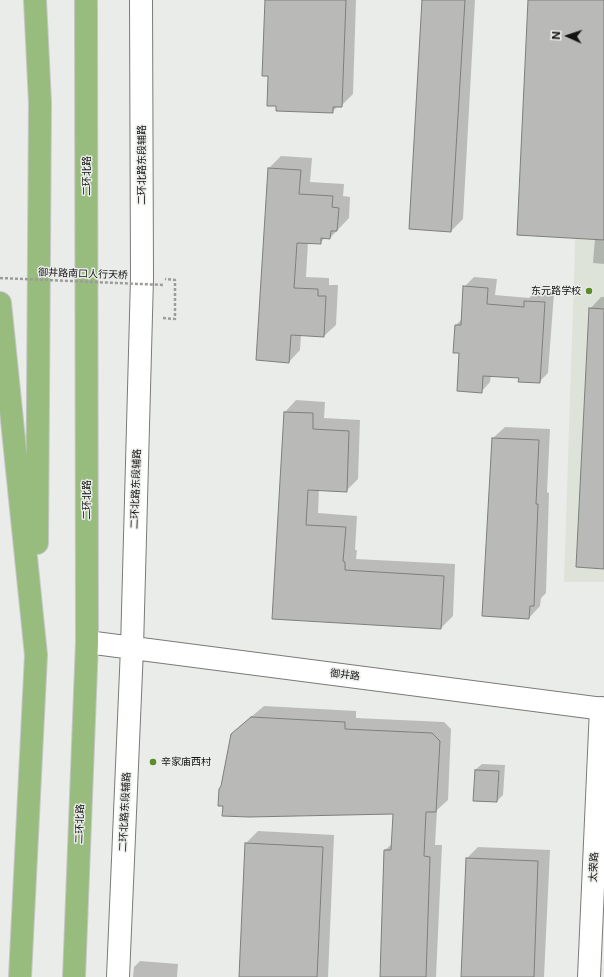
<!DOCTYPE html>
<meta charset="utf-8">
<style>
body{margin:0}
#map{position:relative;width:604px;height:977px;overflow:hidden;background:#eaece9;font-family:Inter,sans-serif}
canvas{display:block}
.north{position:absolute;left:548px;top:16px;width:40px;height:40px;-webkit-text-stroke:3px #eaece9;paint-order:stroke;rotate:273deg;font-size:11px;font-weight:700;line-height:16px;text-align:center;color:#131312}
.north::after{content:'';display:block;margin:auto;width:14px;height:18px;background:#131312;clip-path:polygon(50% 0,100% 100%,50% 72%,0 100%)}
</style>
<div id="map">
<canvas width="604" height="977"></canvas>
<div class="north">N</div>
</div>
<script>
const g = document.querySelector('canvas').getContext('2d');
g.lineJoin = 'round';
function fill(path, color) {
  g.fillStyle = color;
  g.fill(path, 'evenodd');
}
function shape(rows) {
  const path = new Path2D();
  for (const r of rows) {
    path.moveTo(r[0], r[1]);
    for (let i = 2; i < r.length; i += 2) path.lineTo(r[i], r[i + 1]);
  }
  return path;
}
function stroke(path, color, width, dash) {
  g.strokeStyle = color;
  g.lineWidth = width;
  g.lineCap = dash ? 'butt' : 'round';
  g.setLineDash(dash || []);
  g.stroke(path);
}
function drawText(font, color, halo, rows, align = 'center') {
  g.font = font + ' Inter,"Noto Sans SC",sans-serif';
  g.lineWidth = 3;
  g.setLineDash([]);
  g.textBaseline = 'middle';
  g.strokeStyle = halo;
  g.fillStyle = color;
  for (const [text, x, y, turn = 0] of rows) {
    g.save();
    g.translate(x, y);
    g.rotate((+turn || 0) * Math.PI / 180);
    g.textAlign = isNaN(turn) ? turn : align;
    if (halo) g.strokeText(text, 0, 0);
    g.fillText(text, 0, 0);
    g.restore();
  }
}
fill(shape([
 [583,0,604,0,604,582,564,582]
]), '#dde3d9');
fill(shape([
 [265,0,356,0,353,94,341,106,338,106,332,112,277,105,269,75],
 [423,0,475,0,463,219,451,231],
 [529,0,604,0,604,264,593,263,595,238],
 [281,156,312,158,310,182,344,184,343,196,350,197,349,218,330,238,326,237,320,243,308,242,306,277,329,278,329,285,338,285,336,325,324,336,301,335,300,350,289,362,269,168],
 [474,277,497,279,495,295,529,298,535,292,554,293,548,373,539,382,520,377,491,375,490,382,481,392,460,352,456,325,462,319,464,287],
 [601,297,604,297,604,568,590,309],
 [296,400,325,402,324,418,360,420,358,479,346,491,319,489,318,513,357,516,355,550,357,550,356,559,455,564,453,616,441,628,273,618,285,412],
 [505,427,550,429,547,492,549,493,546,593,541,598,540,606,529,618,493,438],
 [264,706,356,711,356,718,444,722,451,729,448,800,437,810,435,845,442,845,436,977,381,977,385,850,393,843,394,813,244,723],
 [482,764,505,765,503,795,497,801,475,770],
 [258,831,334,835,328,977,240,977,246,843],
 [478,847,550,850,544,977,462,977,467,858],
 [140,961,178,964,177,977,133,977,134,967]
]), '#0003');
const building = shape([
 [265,0,346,0,342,107,333,107,333,113,276,111,276,106,267,106,268,76,262,76,265,0],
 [422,0,465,0,451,232,409,229,422,0],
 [528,0,604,0,604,240,517,235,528,0],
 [268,168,301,170,299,194,333,196,332,207,339,208,337,231,331,231,330,239,321,238,321,244,297,243,294,288,318,289,318,296,326,296,324,337,291,335,289,363,256,360,268,168],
 [463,286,488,288,487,304,524,307,524,301,545,302,540,383,518,382,519,378,483,376,482,393,457,391,459,353,453,353,455,325,461,325,463,286],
 [589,308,604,309,604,569,576,567,589,308],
 [284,412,313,413,313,429,349,431,347,492,308,490,306,525,346,527,343,561,345,562,345,570,444,576,441,629,272,619,284,412],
 [492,438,539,440,536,504,538,504,534,606,530,606,529,619,482,616,492,438],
 [251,717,345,722,345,729,432,733,440,741,436,812,426,812,424,856,430,857,426,977,380,977,384,850,391,850,393,814,249,817,222,816,223,806,218,806,219,789,221,786,231,734,251,717],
 [475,770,499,771,497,802,473,801,475,770],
 [245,843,323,847,317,977,239,977,245,843],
 [466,858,538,861,534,977,461,977,466,858]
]);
fill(building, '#b9bab7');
stroke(building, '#7d7f7c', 1);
const street = shape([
 [589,977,601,708]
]);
const secondary = shape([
 [87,642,604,709],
 [118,977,132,648,142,278,141,0]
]);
const highway = shape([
 [35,0,40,103,37,543],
 [0,303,36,655,20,977],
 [74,977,87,642,86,0]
]);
stroke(street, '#7a7b78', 24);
stroke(secondary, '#7a7b78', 24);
stroke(highway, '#c6c6c6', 24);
stroke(shape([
 [163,318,175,319,175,280,165,279]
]), '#9c9d9b', 2.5, [3, 2]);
stroke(street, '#fff', 22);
stroke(secondary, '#fff', 22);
stroke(highway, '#98bb7e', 22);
stroke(shape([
 [0,278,164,285]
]), '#9c9d9b', 2.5, [3, 2]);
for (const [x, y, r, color] of [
 [589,291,4,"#5a8d25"],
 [153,762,4,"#5a8d25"]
]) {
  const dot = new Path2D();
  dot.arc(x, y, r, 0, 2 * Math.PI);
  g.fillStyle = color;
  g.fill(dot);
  stroke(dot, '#eaece9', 1.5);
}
drawText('10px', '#131312', '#eaece9', [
 ["二环北路东段辅路",142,165,-90],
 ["二环北路",87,176,-90],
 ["御井路南口人行天桥",83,274,2],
 ["二环北路东段辅路",136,489,-88],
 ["二环北路",87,500,-90],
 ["御井路",345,675,7],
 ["二环北路东段辅路",125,812,-87],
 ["二环北路",80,824,-88],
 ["太荣路",594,867,-87]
]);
drawText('10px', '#131312', '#eaece9', [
 ["东元路学校",581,291],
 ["辛家庙西村",161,762,"left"]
], 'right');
</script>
